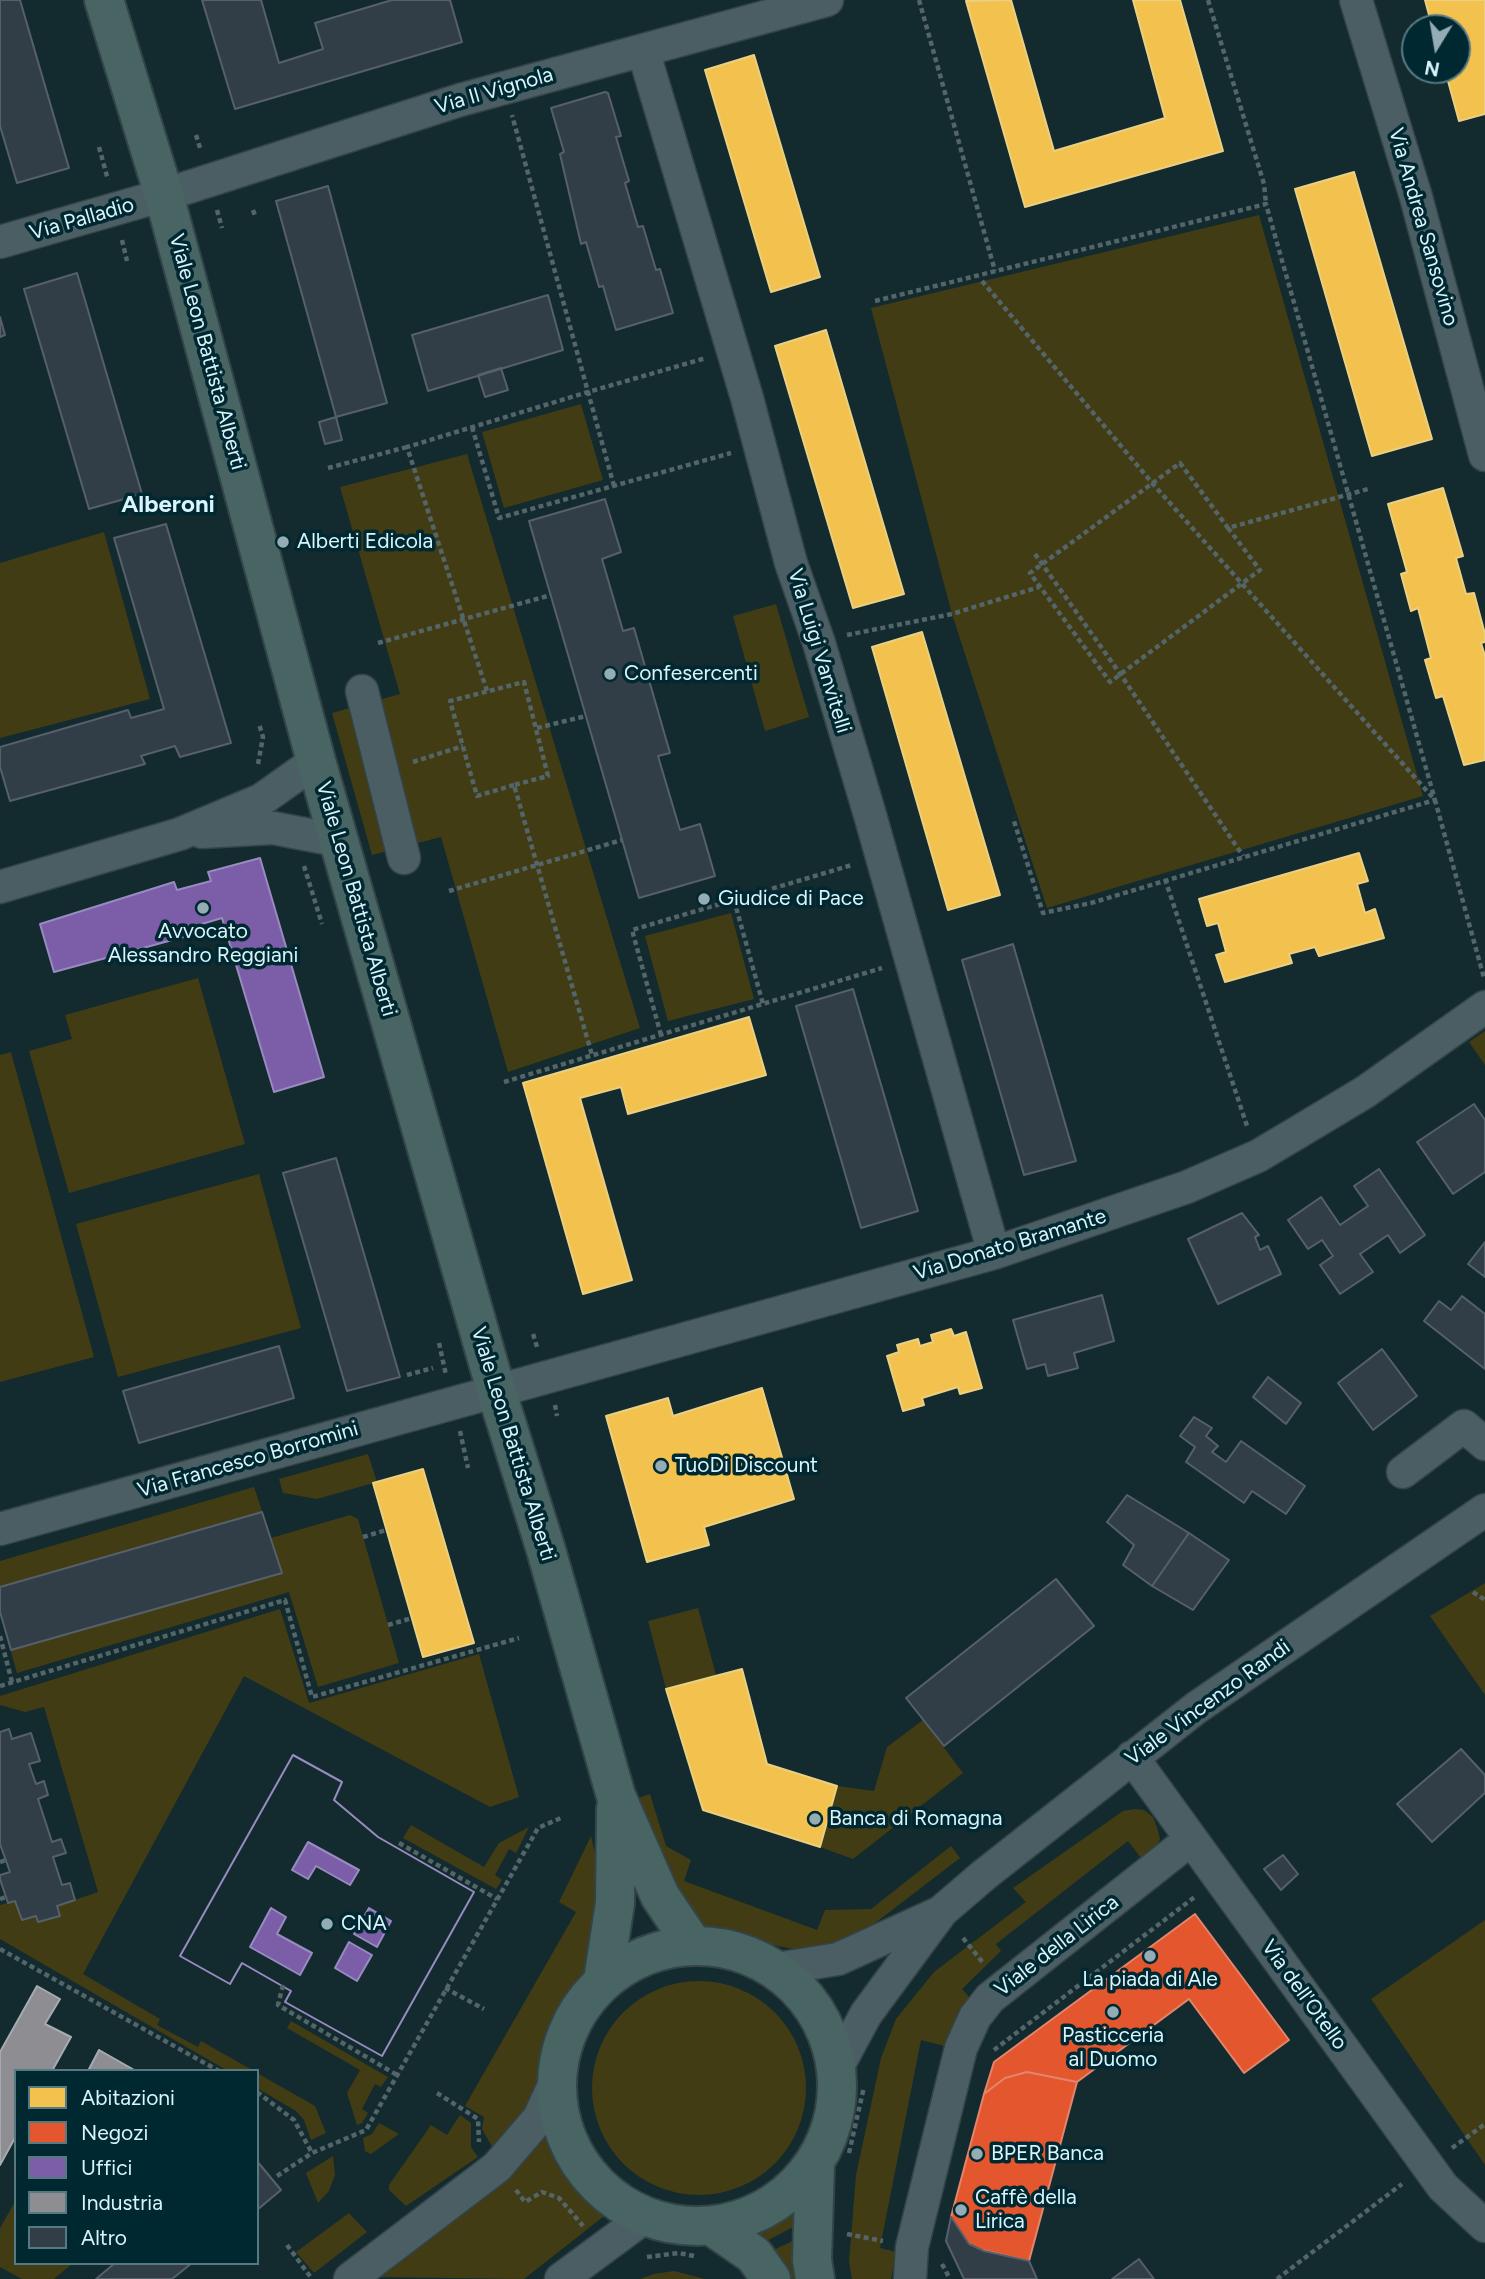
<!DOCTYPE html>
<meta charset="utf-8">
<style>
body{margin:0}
#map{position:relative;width:1485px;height:2279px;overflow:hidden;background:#132a2f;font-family:Figtree,sans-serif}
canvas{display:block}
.legend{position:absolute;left:14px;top:2069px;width:245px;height:196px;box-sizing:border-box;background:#002831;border:2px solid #577a82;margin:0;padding:9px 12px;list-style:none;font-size:21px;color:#d9f4fc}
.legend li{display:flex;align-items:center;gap:14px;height:35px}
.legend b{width:35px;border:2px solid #577a82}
.north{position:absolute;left:1401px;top:14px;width:70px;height:70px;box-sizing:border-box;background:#002831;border:2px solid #577a82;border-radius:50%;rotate:191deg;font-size:19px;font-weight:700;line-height:28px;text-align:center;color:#d9f4fc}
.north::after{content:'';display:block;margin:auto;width:24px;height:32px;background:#94adb4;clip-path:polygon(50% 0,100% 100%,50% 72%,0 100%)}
</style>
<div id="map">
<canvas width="1485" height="2279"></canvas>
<ul class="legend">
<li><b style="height:19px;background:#f2c14e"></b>Abitazioni</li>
<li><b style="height:19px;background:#e4572e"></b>Negozi</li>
<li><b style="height:19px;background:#7b5ea7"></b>Uffici</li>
<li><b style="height:19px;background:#8d8d92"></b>Industria</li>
<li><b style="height:19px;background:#323e47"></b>Altro</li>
</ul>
<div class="north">N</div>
</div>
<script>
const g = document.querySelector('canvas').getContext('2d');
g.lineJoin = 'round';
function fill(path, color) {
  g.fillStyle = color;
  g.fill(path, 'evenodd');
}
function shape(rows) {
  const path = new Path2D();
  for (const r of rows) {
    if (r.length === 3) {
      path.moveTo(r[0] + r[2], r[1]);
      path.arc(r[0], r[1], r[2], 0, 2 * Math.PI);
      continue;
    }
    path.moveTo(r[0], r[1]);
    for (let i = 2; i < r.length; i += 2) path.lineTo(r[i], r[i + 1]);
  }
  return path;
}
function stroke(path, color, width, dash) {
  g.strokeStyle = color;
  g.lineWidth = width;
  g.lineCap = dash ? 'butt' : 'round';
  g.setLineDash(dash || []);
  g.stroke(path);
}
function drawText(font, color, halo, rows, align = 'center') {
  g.font = font + ' Figtree,sans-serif';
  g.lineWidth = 7;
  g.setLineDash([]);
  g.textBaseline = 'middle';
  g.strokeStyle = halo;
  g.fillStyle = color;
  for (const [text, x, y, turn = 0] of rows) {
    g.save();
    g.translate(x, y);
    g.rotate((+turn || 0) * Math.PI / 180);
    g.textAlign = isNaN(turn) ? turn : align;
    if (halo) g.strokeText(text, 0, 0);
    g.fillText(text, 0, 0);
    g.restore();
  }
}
fill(shape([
 [1259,215,1423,796,1047,908,952,614,871,308],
 [581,404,603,480,504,508,482,432],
 [467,454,640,1028,508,1072,441,837,372,855,332,713,400,694,340,487],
 [104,532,150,699,0,738,0,563],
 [776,604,809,717,765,731,733,616],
 [731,913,754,999,668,1021,645,936],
 [198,978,245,1144,69,1193,29,1051,72,1039,65,1015],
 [1485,1031,1485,1065,1469,1042],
 [11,1052,94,1357,0,1382,0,1055],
 [259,1174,301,1328,118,1377,76,1224],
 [368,1454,377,1482,317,1499,283,1493,279,1479],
 [254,1487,271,1538,350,1515,358,1519,399,1663,318,1687,289,1592,17,1673,0,1612,0,1561],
 [1485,1583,1485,1695,1430,1616],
 [698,1608,716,1675,666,1689,648,1621],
 [280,1609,309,1703,479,1654,519,1797,490,1807,244,1676,83,1974,160,2019,157,2025,198,2047,201,2041,254,2071,228,2071,0,1939,0,1905,15,1901,22,1920,36,1916,39,1922,59,1916,57,1906,98,1892,44,1707,25,1712,0,1705,0,1696],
 [923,1720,963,1773,853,1859,820,1847,837,1786,874,1791,887,1747],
 [650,1794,666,1846,691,1860,684,1881,817,1930,825,1910,871,1909,951,1846,960,1858,853,1940,829,1949,794,1949,746,1940,704,1927,687,1912,652,1845,638,1798],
 [1134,1809,1144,1810,1153,1817,1157,1827,1160,1839,1153,1856,1144,1862,1128,1841,996,1944,1001,1951,962,1989,970,1998,948,2047,921,2040,880,2248,896,2252,891,2279,852,2279,849,2262,856,2175,881,2058,896,2019,934,1972,1026,1902,1013,1888,1123,1811],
 [411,1825,484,1867,499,1843,529,1827,516,1853,509,1849,495,1875,502,1880,496,1889,403,1838],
 [591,1836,602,1883,584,1977,556,2012,535,2099,495,2152,482,2129,484,2117,465,2106,576,1912,559,1902],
 [1485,1920,1485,2165,1371,1999],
 [699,2088,107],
 [291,2021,388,2077,381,2087,375,2084,362,2109,368,2113,362,2123,357,2125,347,2093,360,2070,287,2028],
 [257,2073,315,2106,326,2133,311,2140,304,2120,296,2111,257,2088],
 [460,2115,471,2123,471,2147,478,2157,406,2206,389,2190,389,2185,431,2125,447,2135],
 [379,2123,399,2134,371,2154,365,2151,363,2138,372,2134],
 [548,2128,574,2181,608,2213,524,2279,376,2277],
 [333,2156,335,2175,329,2191,318,2203,306,2173],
 [16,2200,16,2263,73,2263,54,2279,22,2279,0,2267,0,2228],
 [797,2204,795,2226,761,2244,749,2232],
 [349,2213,367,2232,314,2273,296,2252],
 [797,2239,800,2279,789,2279,769,2252],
 [674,2271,705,2279,640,2279,654,2274]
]), '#423c14');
const homes = shape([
 [1011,0,1054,151,1165,118,1133,0,1180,0,1223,151,1025,207,966,1,1011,0],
 [1425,0,1485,0,1485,114,1459,121,1445,70,1457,70,1457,28,1450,28,1448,21,1432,26,1425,0],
 [754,55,820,277,771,292,705,70,754,55],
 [1354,172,1432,439,1372,456,1295,189,1354,172],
 [826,330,904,594,853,608,775,346,826,330],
 [1443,488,1463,556,1456,558,1466,594,1474,593,1485,634,1485,642,1481,643,1485,656,1485,760,1464,765,1443,696,1436,698,1425,660,1431,658,1418,608,1411,611,1401,574,1407,572,1388,504,1443,488],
 [922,632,1000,895,948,910,872,647,922,632],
 [1359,853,1368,881,1357,884,1365,913,1375,909,1384,938,1319,956,1315,947,1289,954,1292,963,1225,982,1216,955,1226,952,1218,923,1207,926,1199,899,1359,853],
 [749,1017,766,1075,628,1114,621,1087,580,1098,632,1280,583,1294,523,1083,749,1017],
 [951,1329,954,1336,966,1332,982,1388,960,1394,958,1387,922,1398,924,1405,903,1411,887,1356,899,1352,897,1345,918,1339,920,1346,933,1342,931,1335,951,1329],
 [762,1388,794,1499,704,1527,709,1545,647,1562,606,1416,668,1398,673,1416,762,1388],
 [423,1469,474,1643,423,1657,373,1483,423,1469],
 [742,1669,767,1764,837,1786,820,1847,703,1810,666,1689,742,1669]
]);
fill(homes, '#f2c14e');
stroke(homes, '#ead082', 2);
const shops = shape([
 [1195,1914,1289,2040,1244,2073,1189,1999,1077,2082,1027,2072,1005,2078,984,2094,994,2062,1195,1914],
 [1027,2072,1077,2082,1029,2261,974,2248,960,2235,951,2217,984,2094,1005,2078,1027,2072]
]);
fill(shops, '#e4572e');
stroke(shops, '#e1866c', 2);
const offices = shape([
 [260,858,324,1077,274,1092,222,918,188,928,191,935,54,972,40,924,174,882,177,890,211,881,208,872,260,858],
 [293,1755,342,1782,334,1800,378,1837,474,1892,382,2056,285,2002,291,1991,242,1963,230,1984,180,1956,293,1755],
 [308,1842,359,1870,350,1885,316,1866,308,1879,292,1870,308,1842],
 [271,1908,286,1917,277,1934,312,1953,300,1975,250,1947,271,1908],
 [369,1908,391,1921,377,1947,354,1934,369,1908],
 [349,1942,372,1955,357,1981,335,1968,349,1942],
 [293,1755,342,1782,334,1800,378,1837,474,1892,382,2056,285,2002,291,1991,242,1963,230,1984,180,1956,293,1755]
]);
fill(offices, '#7b5ea7');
stroke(offices, '#978bc0', 2);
const industry = shape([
 [37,1986,60,1999,45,2024,71,2037,52,2071,16,2071,16,2136,0,2165,0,2052,37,1986],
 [99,2050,136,2071,88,2071,99,2050]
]);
fill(industry, '#8d8d92');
stroke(industry, '#a4acb2', 2);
const building = shape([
 [0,0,20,0,69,168,17,183,0,126,0,0],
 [202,0,261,0,279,63,323,49,315,23,392,0,450,0,462,42,235,109,202,0],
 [605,92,608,93,621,136,616,137,629,181,625,183,638,227,643,226,656,270,660,269,673,313,616,330,603,286,599,287,586,242,581,244,560,154,564,152,551,108,605,92],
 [328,186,387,403,336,417,276,201,328,186],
 [77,273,142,494,89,509,24,289,77,273],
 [548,295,563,350,428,391,412,335,548,295],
 [0,317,5,335,0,337,0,317],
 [501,368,508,390,485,397,478,375,501,368],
 [336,417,342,440,325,444,319,422,336,417],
 [605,499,621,552,602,559,623,631,634,628,670,753,658,756,680,830,700,824,715,876,639,898,529,521,605,499],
 [166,524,231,743,180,757,175,746,141,756,145,764,10,801,0,767,0,747,128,710,131,718,164,709,114,538,166,524],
 [1013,944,1076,1161,1024,1175,962,960,1013,944],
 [853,989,918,1211,861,1228,796,1006,853,989],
 [1474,1104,1485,1120,1485,1172,1453,1194,1417,1142,1474,1104],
 [336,1158,400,1377,347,1391,283,1173,336,1158],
 [1379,1169,1425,1235,1400,1253,1388,1235,1360,1254,1373,1272,1340,1294,1320,1265,1333,1256,1322,1240,1308,1249,1288,1220,1321,1197,1340,1225,1368,1206,1354,1186,1379,1169],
 [1242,1213,1259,1235,1255,1237,1260,1250,1268,1246,1281,1274,1218,1304,1188,1239,1242,1213],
 [1485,1242,1485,1277,1468,1264,1485,1242],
 [1102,1295,1114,1341,1074,1353,1078,1368,1048,1376,1045,1364,1027,1369,1013,1320,1102,1295],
 [1462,1296,1485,1314,1485,1369,1424,1321,1439,1301,1451,1310,1462,1296],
 [279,1346,294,1398,139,1443,123,1391,279,1346],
 [1382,1349,1417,1396,1373,1430,1338,1383,1382,1349],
 [1268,1377,1301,1403,1286,1424,1253,1397,1268,1377],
 [1194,1417,1212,1428,1206,1436,1218,1446,1212,1452,1226,1462,1241,1441,1305,1486,1286,1514,1252,1491,1244,1503,1186,1462,1195,1447,1180,1436,1194,1417],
 [1127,1495,1189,1533,1152,1586,1123,1565,1134,1545,1107,1522,1127,1495],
 [262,1512,282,1573,11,1650,0,1612,0,1587,262,1512],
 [1189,1533,1229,1560,1193,1610,1152,1586,1189,1533],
 [1056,1579,1094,1626,944,1746,906,1698,1056,1579],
 [9,1729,12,1739,31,1733,40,1761,29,1764,36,1784,44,1781,48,1795,38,1799,52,1842,61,1839,66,1853,53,1857,62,1885,70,1883,75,1900,57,1906,60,1916,38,1922,36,1916,22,1920,15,1901,8,1903,0,1879,0,1875,10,1872,0,1844,0,1732,9,1729],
 [1461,1749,1485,1775,1485,1793,1432,1842,1397,1804,1461,1749],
 [1283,1855,1298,1874,1281,1890,1264,1869,1283,1855],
 [257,2161,281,2190,257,2210,257,2161],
 [951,2217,969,2244,984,2251,1029,2261,1037,2279,964,2279,946,2241,951,2217],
 [1139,2259,1154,2279,1112,2279,1139,2259],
 [115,2263,192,2263,172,2279,96,2279,115,2263]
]);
fill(building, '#323e47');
stroke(building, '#55606a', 2);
const minor = shape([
 [1356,0,1416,197,1485,455],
 [643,50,747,398,791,563,819,643,870,815,994,1253],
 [0,242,164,195,460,100,827,0],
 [362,691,404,858],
 [202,832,273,828,341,841],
 [0,887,180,834,261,800,316,761],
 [1403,1472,1464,1426,1485,1444],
 [0,1529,994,1253,1187,1187,1258,1156,1295,1134,1365,1092,1485,1007],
 [1132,1757,1443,2187,1485,2226],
 [776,1969,838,1959,941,1912],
 [837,2068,866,2014,942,1911,984,1875,1196,1708,1485,1510],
 [350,2279,497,2167,539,2118,557,2078],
 [561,2279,645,2217],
 [910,2279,912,2247,961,2048,975,2017,990,1998,1190,1840]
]);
const major = shape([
 [104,0,164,195,316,761,496,1390,546,1550,616,1796,660,1896,693,1945],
 [697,2086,140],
 [603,1981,615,1903,616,1809],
 [712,2226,754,2255,771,2279],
 [815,2279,812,2260,815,2164]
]);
stroke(minor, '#334448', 35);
stroke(major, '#334448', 42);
stroke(shape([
 [919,0,995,271],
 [1208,0,1264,184,1266,204],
 [196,135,201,151],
 [99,147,108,180],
 [217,210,222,228],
 [253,210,255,216],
 [122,240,127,261],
 [982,281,1153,484,1435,800,1484,978],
 [875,301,1266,204,1435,800,1091,903,1043,913,1013,818],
 [472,427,499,518,731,453],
 [328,468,407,447],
 [614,486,588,392,706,358],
 [1228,528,1260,570,1110,682,1030,573,1180,463,1228,528,1368,489],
 [1035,554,1121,675,1243,856],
 [847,635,952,614,1039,587],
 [378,643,551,595],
 [487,691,407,447,588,392,512,115],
 [537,728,586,716],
 [413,762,463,746],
 [258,764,263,737,259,724],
 [514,785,477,796,450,701,524,682,548,776,514,785,592,1055],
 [304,866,322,924],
 [1165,879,1247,1126],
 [449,891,622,840],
 [734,900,763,1004],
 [661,1035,632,930,852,865],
 [504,1082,882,968],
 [533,1334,538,1350],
 [439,1343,446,1375],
 [407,1375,433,1368],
 [555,1405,557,1416],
 [460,1431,468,1468],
 [363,1537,386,1530],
 [1473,1592,1485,1600],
 [388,1625,412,1618],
 [0,1636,12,1682],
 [0,1686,285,1600,312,1697,519,1638],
 [399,1843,497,1899],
 [0,1862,6,1860],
 [0,1899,6,1897],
 [963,1938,984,1964],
 [0,1949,219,2071],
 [283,1985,278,2005,397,2075],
 [445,1988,484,2009],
 [994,2050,1196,1896],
 [257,2092,294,2120,312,2153],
 [437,2093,478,2119,479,2142],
 [1452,2148,1485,2124],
 [849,2153,864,2087],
 [277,2176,312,2153,366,2130,538,1828,561,1818],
 [516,2190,525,2202,542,2192,559,2198,583,2226],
 [847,2234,883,2241],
 [287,2245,312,2279],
 [647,2257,679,2253,694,2256],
 [942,2264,950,2279],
 [1277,2279,1402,2184]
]), '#536569', 4.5, [5, 3.5]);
stroke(minor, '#4b5e63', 32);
stroke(major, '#496563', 38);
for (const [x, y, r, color] of [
 [283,542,7,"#94adb4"],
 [610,674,7,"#94adb4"],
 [704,899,7,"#94adb4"],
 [203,908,7,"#94adb4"],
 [661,1466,7,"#94adb4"],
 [815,1819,7,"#94adb4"],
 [327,1924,7,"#94adb4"],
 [1150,1956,7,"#94adb4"],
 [1113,2012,7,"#94adb4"],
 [977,2154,7,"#94adb4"],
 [961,2210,7,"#94adb4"]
]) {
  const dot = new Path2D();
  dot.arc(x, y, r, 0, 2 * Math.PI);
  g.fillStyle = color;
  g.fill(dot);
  stroke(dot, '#002831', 2.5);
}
drawText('21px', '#d9f4fc', '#002831', [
 ["Via Il Vignola",494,91,-16],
 ["Via Palladio",82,219,-16],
 ["Via Andrea Sansovino",1423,227,74],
 ["Viale Leon Battista Alberti",207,352,75],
 ["Via Luigi Vanvitelli",819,651,73],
 ["Viale Leon Battista Alberti",356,899,74],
 ["Via Donato Bramante",1010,1245,-17],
 ["Viale Leon Battista Alberti",513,1444,73],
 ["Via Francesco Borromini",248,1460,-16],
 ["Viale Vincenzo Randi",1208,1703,-36],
 ["Viale della Lirica",1057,1946,-38],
 ["Via dell'Otello",1304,1995,54]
]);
drawText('21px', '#d9f4fc', '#002831', [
 ["Alberti Edicola",297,542],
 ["Confesercenti",624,674],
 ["Giudice di Pace",718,899],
 ["Avvocato",203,932,"center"],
 ["Alessandro Reggiani",203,956,"center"],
 ["TuoDi Discount",675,1466],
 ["Banca di Romagna",829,1819],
 ["CNA",341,1924],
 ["La piada di Ale",1150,1980,"center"],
 ["Pasticceria",1113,2036,"center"],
 ["al Duomo",1113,2060,"center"],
 ["BPER Banca",991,2154],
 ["Caffè della",975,2198],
 ["Lirica",975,2222]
], 'left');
drawText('bold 24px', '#d9f4fc', '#002831', [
 ["Alberoni",168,505]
]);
</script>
